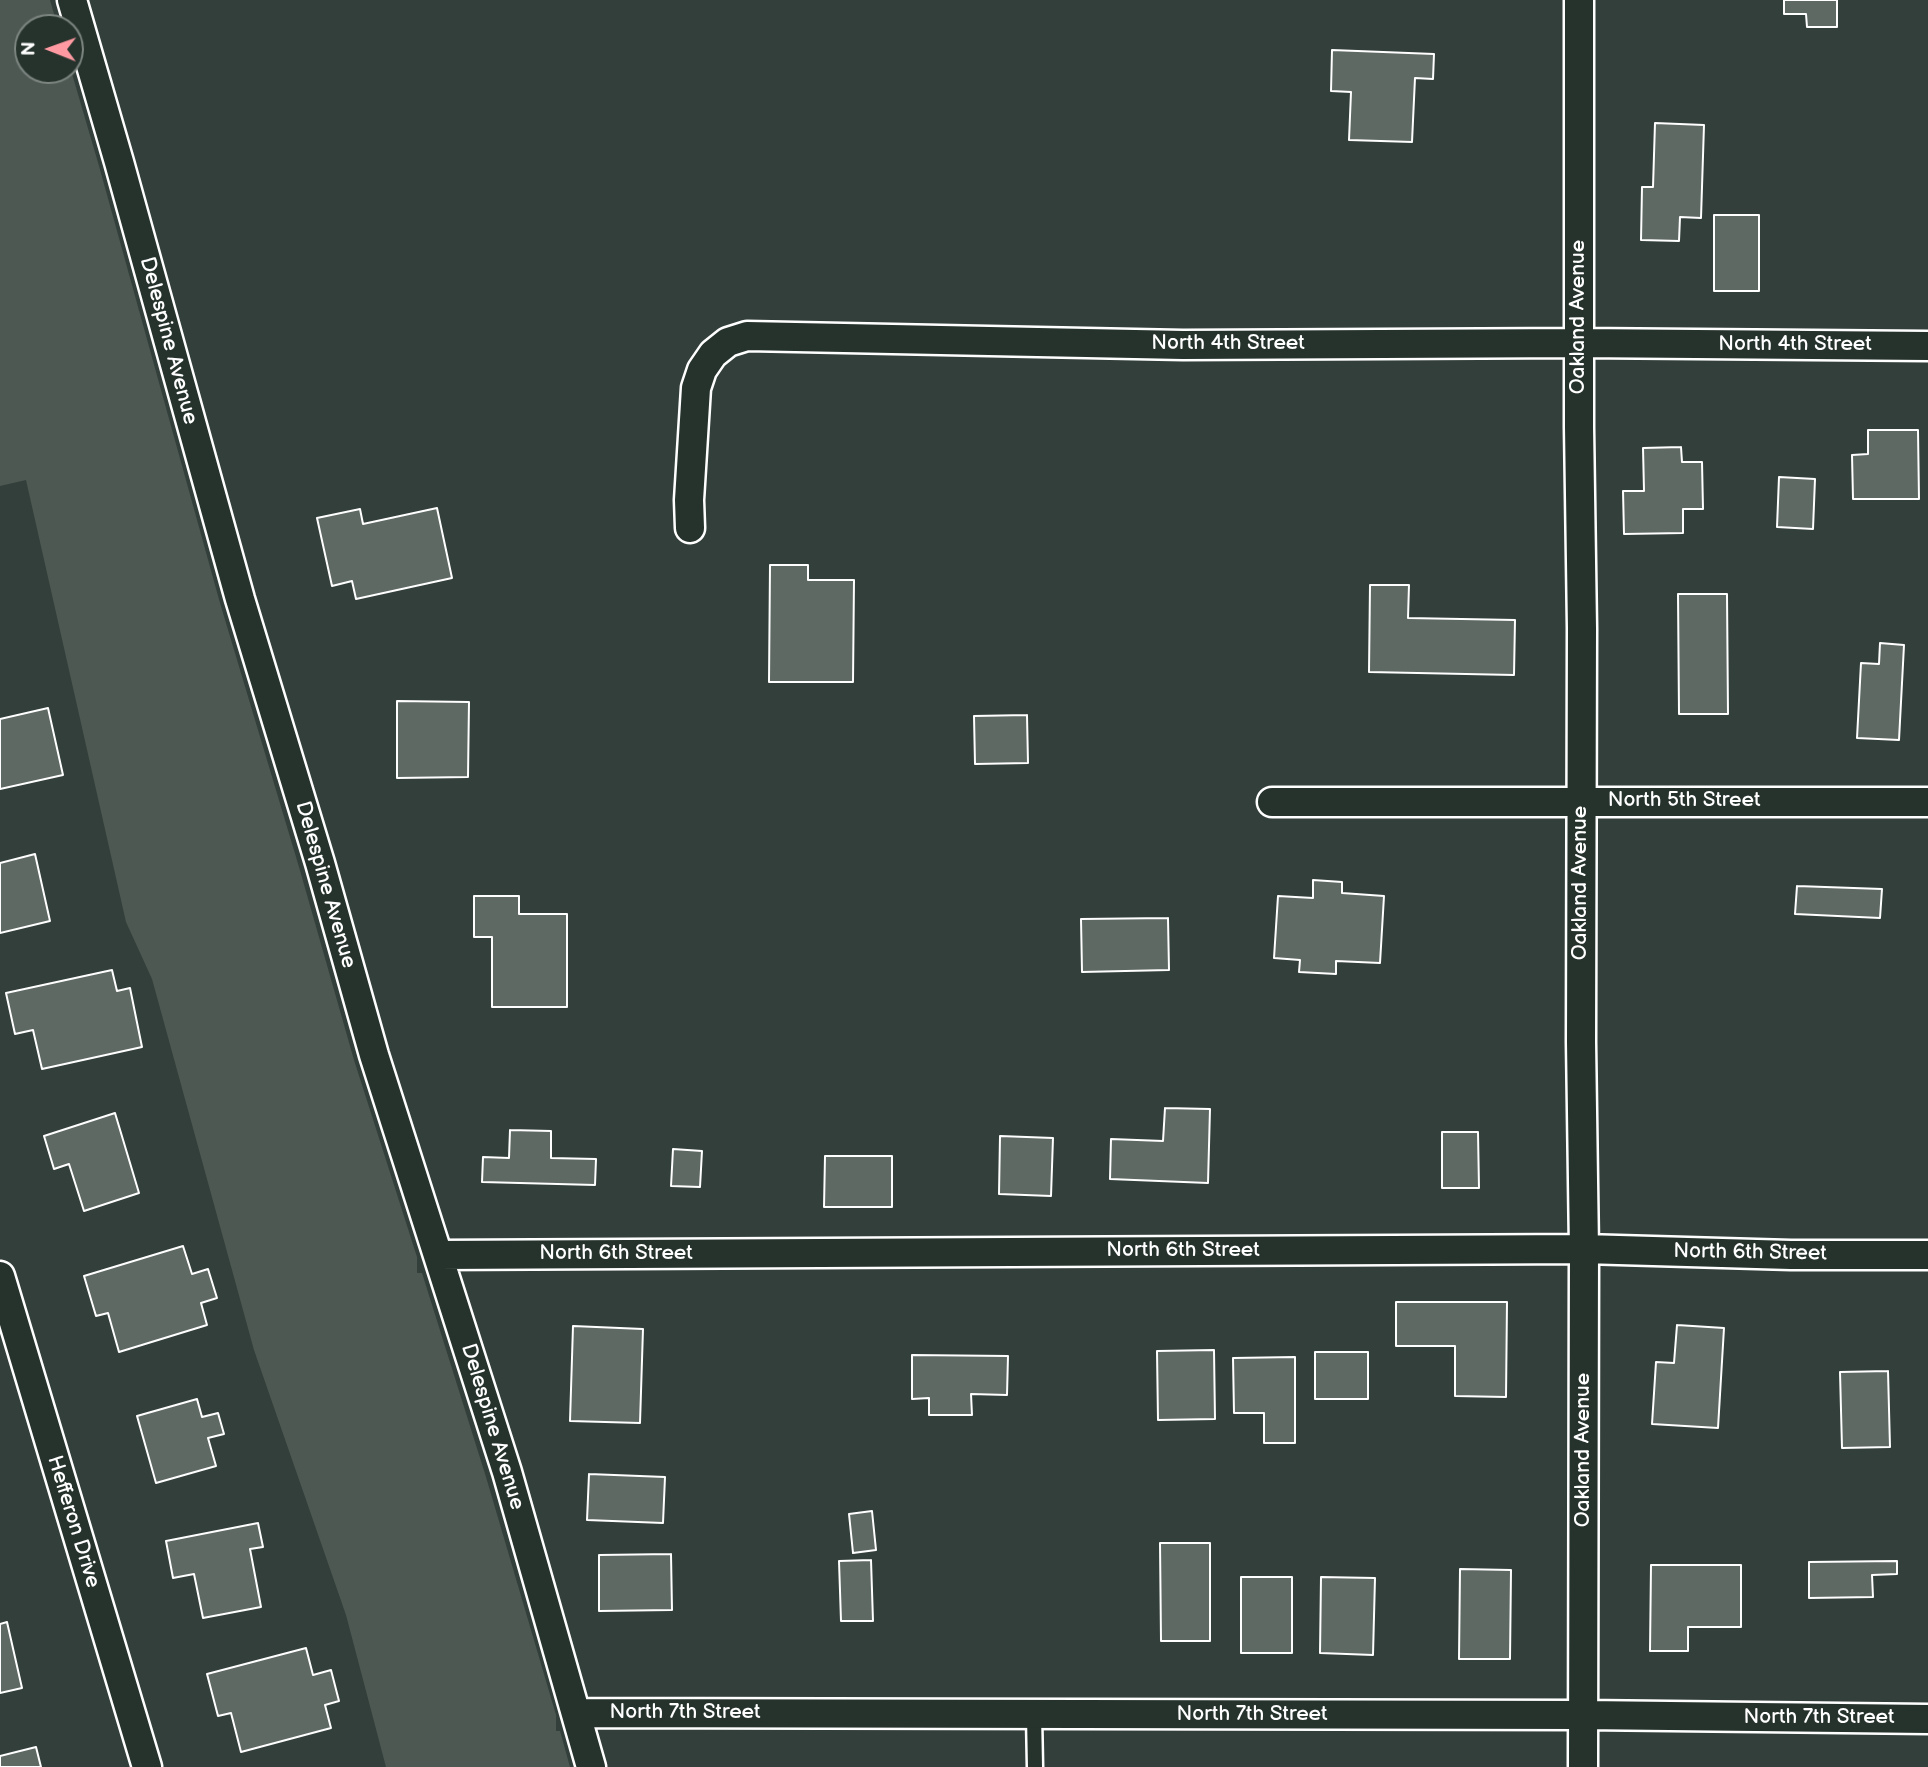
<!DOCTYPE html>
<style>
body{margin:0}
#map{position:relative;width:1928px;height:1767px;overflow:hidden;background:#333f3a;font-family:"Balsamiq Sans",sans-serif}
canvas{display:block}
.north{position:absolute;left:14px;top:14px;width:70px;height:70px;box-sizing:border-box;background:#26332d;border:2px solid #7d8581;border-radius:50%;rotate:271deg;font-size:19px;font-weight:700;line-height:28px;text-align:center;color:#fff}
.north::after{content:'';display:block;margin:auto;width:24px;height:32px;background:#ff9aa2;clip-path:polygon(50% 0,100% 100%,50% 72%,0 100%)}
</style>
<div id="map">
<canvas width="1928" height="1767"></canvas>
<div class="north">N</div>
</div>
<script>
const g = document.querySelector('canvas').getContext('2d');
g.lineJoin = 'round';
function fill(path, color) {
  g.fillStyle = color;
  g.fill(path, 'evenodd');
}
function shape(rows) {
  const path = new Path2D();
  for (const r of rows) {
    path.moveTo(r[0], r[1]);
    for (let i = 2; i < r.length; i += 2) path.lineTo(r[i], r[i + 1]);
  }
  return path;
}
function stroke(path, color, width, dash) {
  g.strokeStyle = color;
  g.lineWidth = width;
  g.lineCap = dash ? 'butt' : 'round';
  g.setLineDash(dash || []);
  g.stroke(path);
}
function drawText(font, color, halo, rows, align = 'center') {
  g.font = font + ' "Balsamiq Sans",sans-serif';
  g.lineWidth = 5;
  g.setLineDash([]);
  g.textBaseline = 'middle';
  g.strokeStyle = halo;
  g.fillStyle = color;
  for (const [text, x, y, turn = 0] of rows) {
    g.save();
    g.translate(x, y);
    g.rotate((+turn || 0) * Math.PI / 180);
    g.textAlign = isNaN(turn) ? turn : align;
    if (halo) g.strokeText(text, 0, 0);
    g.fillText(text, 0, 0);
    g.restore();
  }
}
fill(shape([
 [0,0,50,0,58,28,28,28,28,70,70,70,70,67,99,166,220,603,299,867,354,1060,417,1257,417,1273,422,1273,486,1477,556,1715,556,1731,560,1731,570,1767,386,1767,346,1615,254,1350,152,979,126,922,26,480,0,486]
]), '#4d5853');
const building = shape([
 [1784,0,1837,0,1837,27,1807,27,1806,14,1784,14,1784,0],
 [1332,50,1434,54,1433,79,1415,78,1412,142,1349,140,1351,92,1331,91,1332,50],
 [1655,123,1704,125,1701,218,1680,217,1679,241,1641,240,1642,187,1653,187,1655,123],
 [1714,215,1759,215,1759,291,1714,291,1714,215],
 [1868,430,1918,430,1919,499,1853,499,1852,455,1868,454,1868,430],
 [1681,447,1682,462,1702,462,1703,509,1683,509,1683,533,1624,534,1623,491,1644,491,1643,448,1681,447],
 [1779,477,1815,479,1813,529,1777,527,1779,477],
 [437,508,452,578,356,599,352,581,332,586,317,518,360,509,363,524,437,508],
 [770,565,808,565,808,580,854,580,853,682,769,682,770,565],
 [1370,585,1409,585,1408,618,1515,620,1514,675,1369,672,1370,585],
 [1678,594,1727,594,1728,714,1679,714,1678,594],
 [1880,643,1904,645,1899,740,1857,738,1861,663,1879,664,1880,643],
 [397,701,469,702,468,777,397,778,397,701],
 [48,708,63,775,0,789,0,719,48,708],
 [1027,715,1028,763,975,764,974,716,1027,715],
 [35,854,50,921,0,933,0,863,35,854],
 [1313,880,1342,882,1342,893,1384,896,1380,963,1336,961,1336,974,1299,972,1300,960,1274,958,1278,896,1313,898,1313,880],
 [1797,886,1882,889,1880,918,1795,914,1797,886],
 [474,896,519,896,519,914,567,914,567,1007,492,1007,492,937,474,937,474,896],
 [1168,918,1169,970,1082,972,1081,919,1168,918],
 [112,970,117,991,130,988,142,1047,42,1069,33,1030,15,1034,6,993,112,970],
 [1165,1108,1210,1109,1208,1183,1110,1179,1111,1139,1163,1141,1165,1108],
 [115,1113,139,1193,84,1211,69,1164,54,1169,44,1136,115,1113],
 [510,1130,551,1131,551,1158,596,1159,595,1185,482,1182,483,1157,509,1158,510,1130],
 [1442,1132,1478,1132,1479,1188,1442,1188,1442,1132],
 [1000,1136,1053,1138,1051,1196,999,1194,1000,1136],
 [673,1149,702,1151,700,1187,671,1186,673,1149],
 [825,1156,892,1156,892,1207,824,1207,825,1156],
 [183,1246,192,1274,208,1269,217,1298,201,1303,207,1325,119,1352,108,1313,96,1316,84,1276,183,1246],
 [1396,1302,1507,1302,1506,1397,1455,1396,1455,1346,1396,1346,1396,1302],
 [1677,1325,1724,1328,1718,1428,1652,1424,1656,1362,1674,1363,1677,1325],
 [573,1326,643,1329,640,1423,570,1421,573,1326],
 [1214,1350,1215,1419,1158,1420,1157,1351,1214,1350],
 [1315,1352,1368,1352,1368,1399,1315,1399,1315,1352],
 [912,1355,1008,1356,1007,1395,971,1394,972,1415,929,1415,929,1398,912,1399,912,1355],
 [1295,1357,1295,1443,1264,1443,1264,1413,1234,1413,1233,1358,1295,1357],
 [1888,1371,1890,1447,1842,1448,1840,1372,1888,1371],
 [197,1399,202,1417,218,1413,224,1434,208,1438,216,1466,156,1483,137,1416,197,1399],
 [589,1474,665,1477,663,1523,587,1520,589,1474],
 [872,1511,876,1550,853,1553,849,1514,872,1511],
 [258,1523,263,1547,250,1549,261,1607,203,1618,194,1574,173,1578,166,1541,258,1523],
 [1160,1543,1210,1543,1210,1641,1161,1641,1160,1543],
 [671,1554,672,1610,599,1611,599,1555,671,1554],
 [871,1560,873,1621,841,1621,839,1561,871,1560],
 [1897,1561,1897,1574,1872,1575,1873,1597,1809,1598,1809,1562,1897,1561],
 [1651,1565,1741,1565,1741,1627,1688,1627,1688,1651,1650,1651,1651,1565],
 [1460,1569,1511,1570,1510,1659,1459,1659,1460,1569],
 [1241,1577,1292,1577,1292,1653,1241,1653,1241,1577],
 [1321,1577,1375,1578,1373,1655,1320,1653,1321,1577],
 [7,1622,22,1688,0,1693,0,1624,7,1622],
 [306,1648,313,1675,331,1670,339,1701,325,1705,331,1728,241,1752,231,1713,218,1716,207,1674,306,1648],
 [36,1747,41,1767,0,1767,0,1756,36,1747]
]);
fill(building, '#5f6964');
stroke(building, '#fff', 2);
const service = shape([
 [1034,1715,1035,1767]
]);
const minor = shape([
 [72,0,119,162,240,599,320,863,374,1055,507,1472,591,1767],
 [1579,0,1579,427,1582,628,1581,1042,1584,1249,1583,1767],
 [690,528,689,500,696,388,702,370,713,354,728,342,747,336,1183,345,1580,343,1928,346],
 [1272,802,1928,802],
 [438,1255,1584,1249,1791,1255,1928,1255],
 [0,1276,147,1767],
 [576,1713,1584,1715,1928,1719]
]);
stroke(service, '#fff', 19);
stroke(minor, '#fff', 33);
stroke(service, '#26332d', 14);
stroke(minor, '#26332d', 28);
drawText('21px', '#fff', '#26332d', [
 ["Oakland Avenue",1579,317,-90],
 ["Delespine Avenue",168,341,75],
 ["North 4th Street",1228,344],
 ["North 4th Street",1795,345],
 ["North 5th Street",1684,801],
 ["Oakland Avenue",1581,883,-90],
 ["Delespine Avenue",325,885,74],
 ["North 6th Street",1183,1251],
 ["North 6th Street",1750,1253,1],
 ["North 6th Street",616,1254],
 ["Delespine Avenue",492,1427,73],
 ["Oakland Avenue",1584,1450,-90],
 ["Hefferon Drive",73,1522,73],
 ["North 7th Street",685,1713],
 ["North 7th Street",1252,1715],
 ["North 7th Street",1819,1718]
]);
</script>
